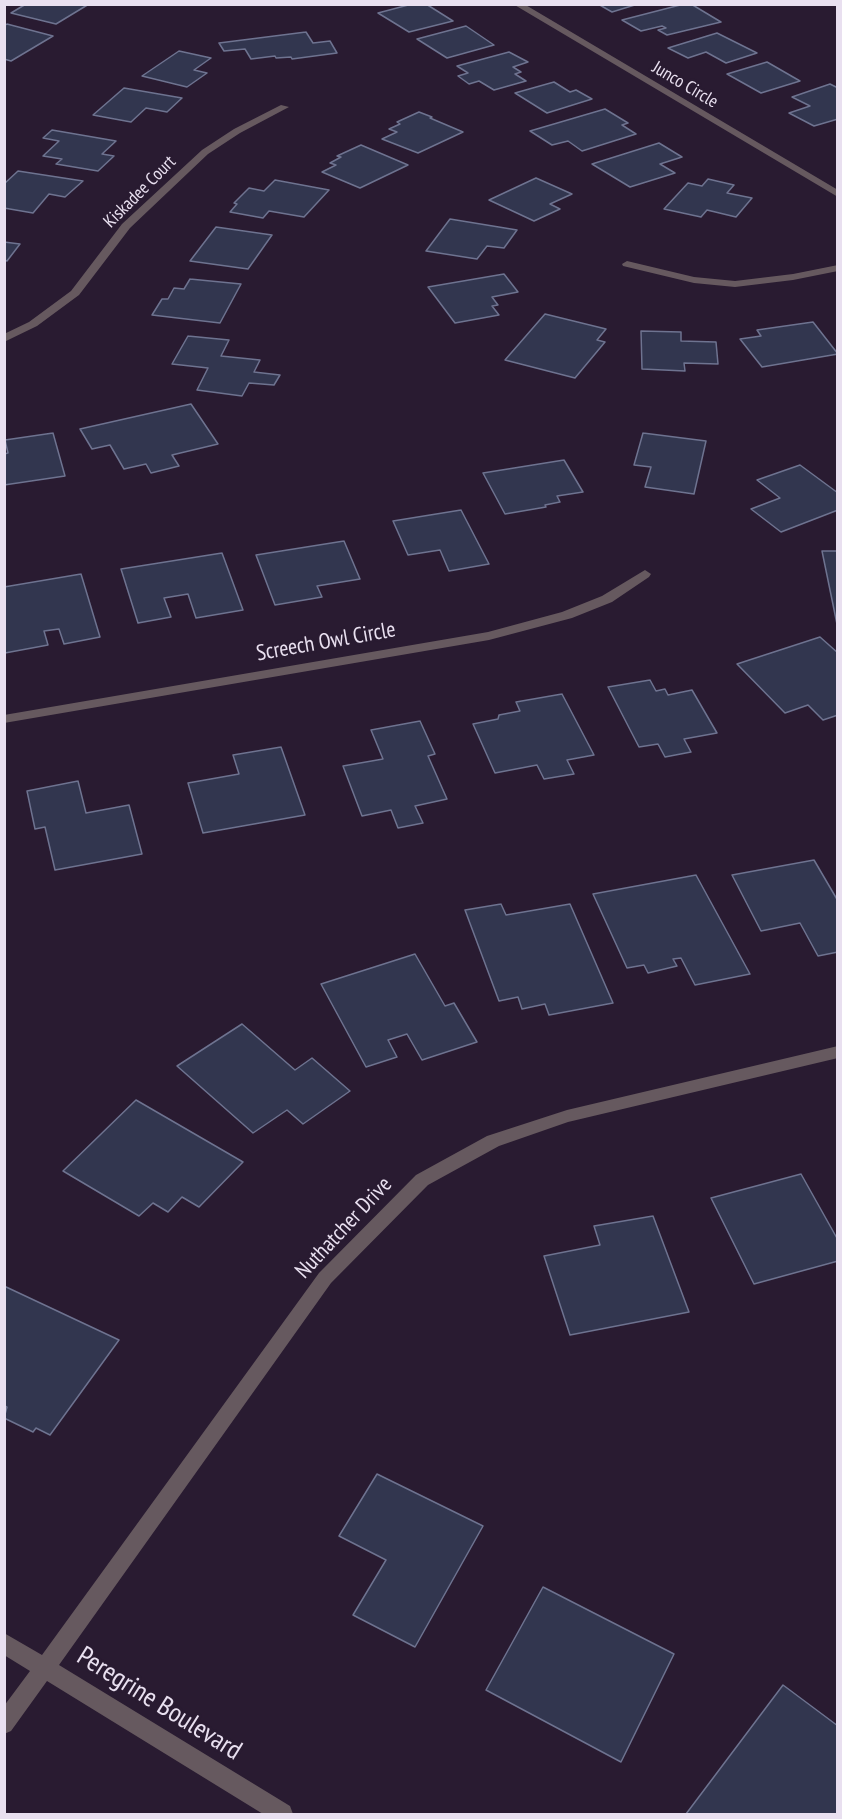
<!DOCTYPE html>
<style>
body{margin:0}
#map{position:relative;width:842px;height:1819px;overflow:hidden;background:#291b31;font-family:"PT Sans Narrow",sans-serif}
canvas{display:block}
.frame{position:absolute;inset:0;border:6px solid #e9e0f0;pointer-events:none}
</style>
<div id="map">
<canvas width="842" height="1819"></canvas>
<div class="frame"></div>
</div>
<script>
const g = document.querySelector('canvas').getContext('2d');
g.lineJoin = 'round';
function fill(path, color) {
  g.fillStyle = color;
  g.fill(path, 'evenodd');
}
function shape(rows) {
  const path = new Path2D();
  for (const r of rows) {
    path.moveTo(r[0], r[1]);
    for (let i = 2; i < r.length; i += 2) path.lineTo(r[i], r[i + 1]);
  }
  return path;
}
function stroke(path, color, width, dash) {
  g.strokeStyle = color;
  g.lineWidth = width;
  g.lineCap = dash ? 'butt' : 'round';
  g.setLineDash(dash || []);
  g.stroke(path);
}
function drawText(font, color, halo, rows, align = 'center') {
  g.font = font + ' "PT Sans Narrow",sans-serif';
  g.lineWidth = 5;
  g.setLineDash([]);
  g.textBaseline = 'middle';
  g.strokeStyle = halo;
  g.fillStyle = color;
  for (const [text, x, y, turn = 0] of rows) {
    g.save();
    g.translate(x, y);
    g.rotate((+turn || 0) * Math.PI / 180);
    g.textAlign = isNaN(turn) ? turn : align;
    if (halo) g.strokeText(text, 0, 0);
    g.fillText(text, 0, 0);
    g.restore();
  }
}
const building = shape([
 [26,4,89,4,56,24,11,13,26,4],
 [412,4,426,4,453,21,409,32,378,13,412,4],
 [598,4,638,4,612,12,598,4],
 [684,4,691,4,721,22,667,35,658,30,666,28,662,26,641,31,622,20,684,4],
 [7,24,53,36,11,61,4,59,4,26,7,24],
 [466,26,494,45,447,58,417,39,466,26],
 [306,32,313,43,330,41,337,53,292,59,291,57,276,58,275,56,251,59,245,49,224,51,219,43,306,32],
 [717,33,757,53,726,63,706,52,688,58,668,48,717,33],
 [179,51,211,58,194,70,207,73,187,87,142,76,179,51],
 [509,52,528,62,513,67,521,72,515,74,526,81,494,90,479,81,469,84,458,76,468,73,457,66,509,52],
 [767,62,800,81,761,93,727,74,767,62],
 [554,82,570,92,576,90,592,99,547,113,515,93,554,82],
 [830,84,838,88,838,119,814,126,789,113,810,106,792,97,830,84],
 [124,88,182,98,167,112,146,108,131,122,93,115,124,88],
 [605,109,628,123,622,125,636,134,582,151,568,141,552,145,530,131,605,109],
 [419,112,432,117,430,118,463,132,418,153,382,139,397,132,389,129,400,124,397,122,419,112],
 [52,130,116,141,102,154,114,156,98,171,56,164,62,159,43,156,59,141,43,138,52,130],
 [659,143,682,157,660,164,675,173,630,187,592,164,659,143],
 [361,145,408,165,360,188,322,172,336,165,330,163,341,157,337,156,361,145],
 [18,171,83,181,65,197,49,194,33,213,4,208,4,184,18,171],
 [536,178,572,194,550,204,560,209,534,221,489,200,536,178],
 [708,179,734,185,727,193,752,198,736,217,707,210,701,217,664,209,688,183,702,186,708,179],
 [275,180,329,190,304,217,269,211,263,218,230,212,237,204,234,203,249,188,264,191,275,180],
 [450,219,517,230,504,248,487,246,477,259,426,251,450,219],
 [216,227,272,235,248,269,190,261,216,227],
 [4,242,20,244,7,261,4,260,4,242],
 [504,274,518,292,492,297,498,305,492,306,499,315,455,323,428,287,504,274],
 [190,279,241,284,220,323,152,315,162,299,168,299,174,288,184,289,190,279],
 [545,314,606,329,597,340,605,342,575,378,505,360,545,314],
 [813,322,838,354,762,367,740,339,761,336,757,330,813,322],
 [641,331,681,332,681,341,716,342,718,364,684,363,685,371,642,369,641,331],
 [188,336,229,340,221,356,260,360,254,372,280,375,274,385,249,383,242,396,197,390,208,368,172,364,188,336],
 [191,404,218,444,172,455,179,466,151,473,146,464,124,469,110,445,92,449,80,429,191,404],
 [53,433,65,476,4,485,4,454,8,453,5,440,53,433],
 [643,433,706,441,694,494,645,487,651,467,634,465,643,433],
 [564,460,583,492,557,496,560,502,545,505,546,507,505,514,483,473,564,460],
 [800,465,838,493,838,510,781,532,751,509,780,498,757,480,800,465],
 [461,510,489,564,449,571,440,550,408,555,393,521,461,510],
 [344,541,360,579,317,586,322,597,275,605,256,555,344,541],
 [822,551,838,551,838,629,822,551],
 [222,553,243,610,196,618,188,594,164,598,171,617,138,623,121,569,222,553],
 [81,574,100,637,64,644,59,629,44,631,48,645,5,653,4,587,81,574],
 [820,637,838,653,838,715,823,720,808,705,785,713,737,664,820,637],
 [650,680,656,691,665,689,668,695,692,690,717,733,684,739,691,752,665,757,658,744,639,747,608,687,650,680],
 [562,694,594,755,567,760,574,774,544,779,537,765,495,773,473,724,498,719,499,715,520,711,516,702,562,694],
 [420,721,435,754,428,756,447,799,415,806,423,823,398,828,391,810,362,816,343,766,383,759,371,730,420,721],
 [281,747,305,815,203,833,188,783,239,774,233,755,281,747],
 [78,781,86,813,129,805,142,854,55,870,45,827,35,829,27,791,78,781],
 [814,860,838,901,838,952,818,956,800,923,761,931,732,875,814,860],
 [696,875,750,974,695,985,681,958,673,959,677,966,648,973,644,965,627,968,593,894,696,875],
 [501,904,506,915,570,904,613,1003,549,1015,545,1004,522,1009,518,997,499,1001,465,910,501,904],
 [415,954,445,1006,454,1003,477,1042,422,1060,407,1034,388,1040,397,1057,366,1067,321,984,415,954],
 [242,1024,295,1070,312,1058,350,1091,303,1124,287,1110,253,1133,177,1066,242,1024],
 [136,1100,243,1162,199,1207,182,1197,168,1212,153,1203,139,1216,63,1171,136,1100],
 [801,1174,838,1240,838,1261,754,1284,711,1198,801,1174],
 [653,1216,689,1312,570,1335,544,1256,600,1245,594,1226,653,1216],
 [4,1286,119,1340,50,1435,36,1428,33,1432,4,1418,7,1407,4,1405,4,1286],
 [377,1474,483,1526,415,1647,353,1615,386,1560,339,1536,377,1474],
 [543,1587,674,1654,621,1762,486,1690,543,1587],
 [783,1685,838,1726,838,1814,686,1814,783,1685]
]);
fill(building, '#32364f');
stroke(building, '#6e7390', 1.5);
fill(shape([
 [513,4,524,4,838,190,838,197,513,4],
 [281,105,289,107,240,133,208,154,130,228,79,295,37,326,4,342,4,334,29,322,71,291,122,224,202,150,234,129,281,105],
 [627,261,694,277,735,281,793,274,838,265,838,271,793,280,735,287,694,283,623,266,622,264,627,261],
 [645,570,651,574,649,577,612,602,572,618,489,640,4,723,4,715,488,632,562,612,602,596,645,570],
 [838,1046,838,1058,568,1122,499,1146,428,1185,331,1283,59,1665,290,1806,293,1814,263,1814,47,1681,11,1731,4,1734,4,1706,30,1671,4,1655,4,1633,42,1655,319,1273,416,1175,487,1136,567,1110,838,1046]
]), '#66595f');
drawText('18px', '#e9e0f0', '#291b31', [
 ["Junco Circle",685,85,31],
 ["Kiskadee Court",140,192,-45]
]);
drawText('22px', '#e9e0f0', '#291b31', [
 ["Screech Owl Circle",326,642,-10],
 ["Nuthatcher Drive",344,1228,-47]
]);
drawText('27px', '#e9e0f0', '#291b31', [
 ["Peregrine Boulevard",159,1704,32]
]);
</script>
